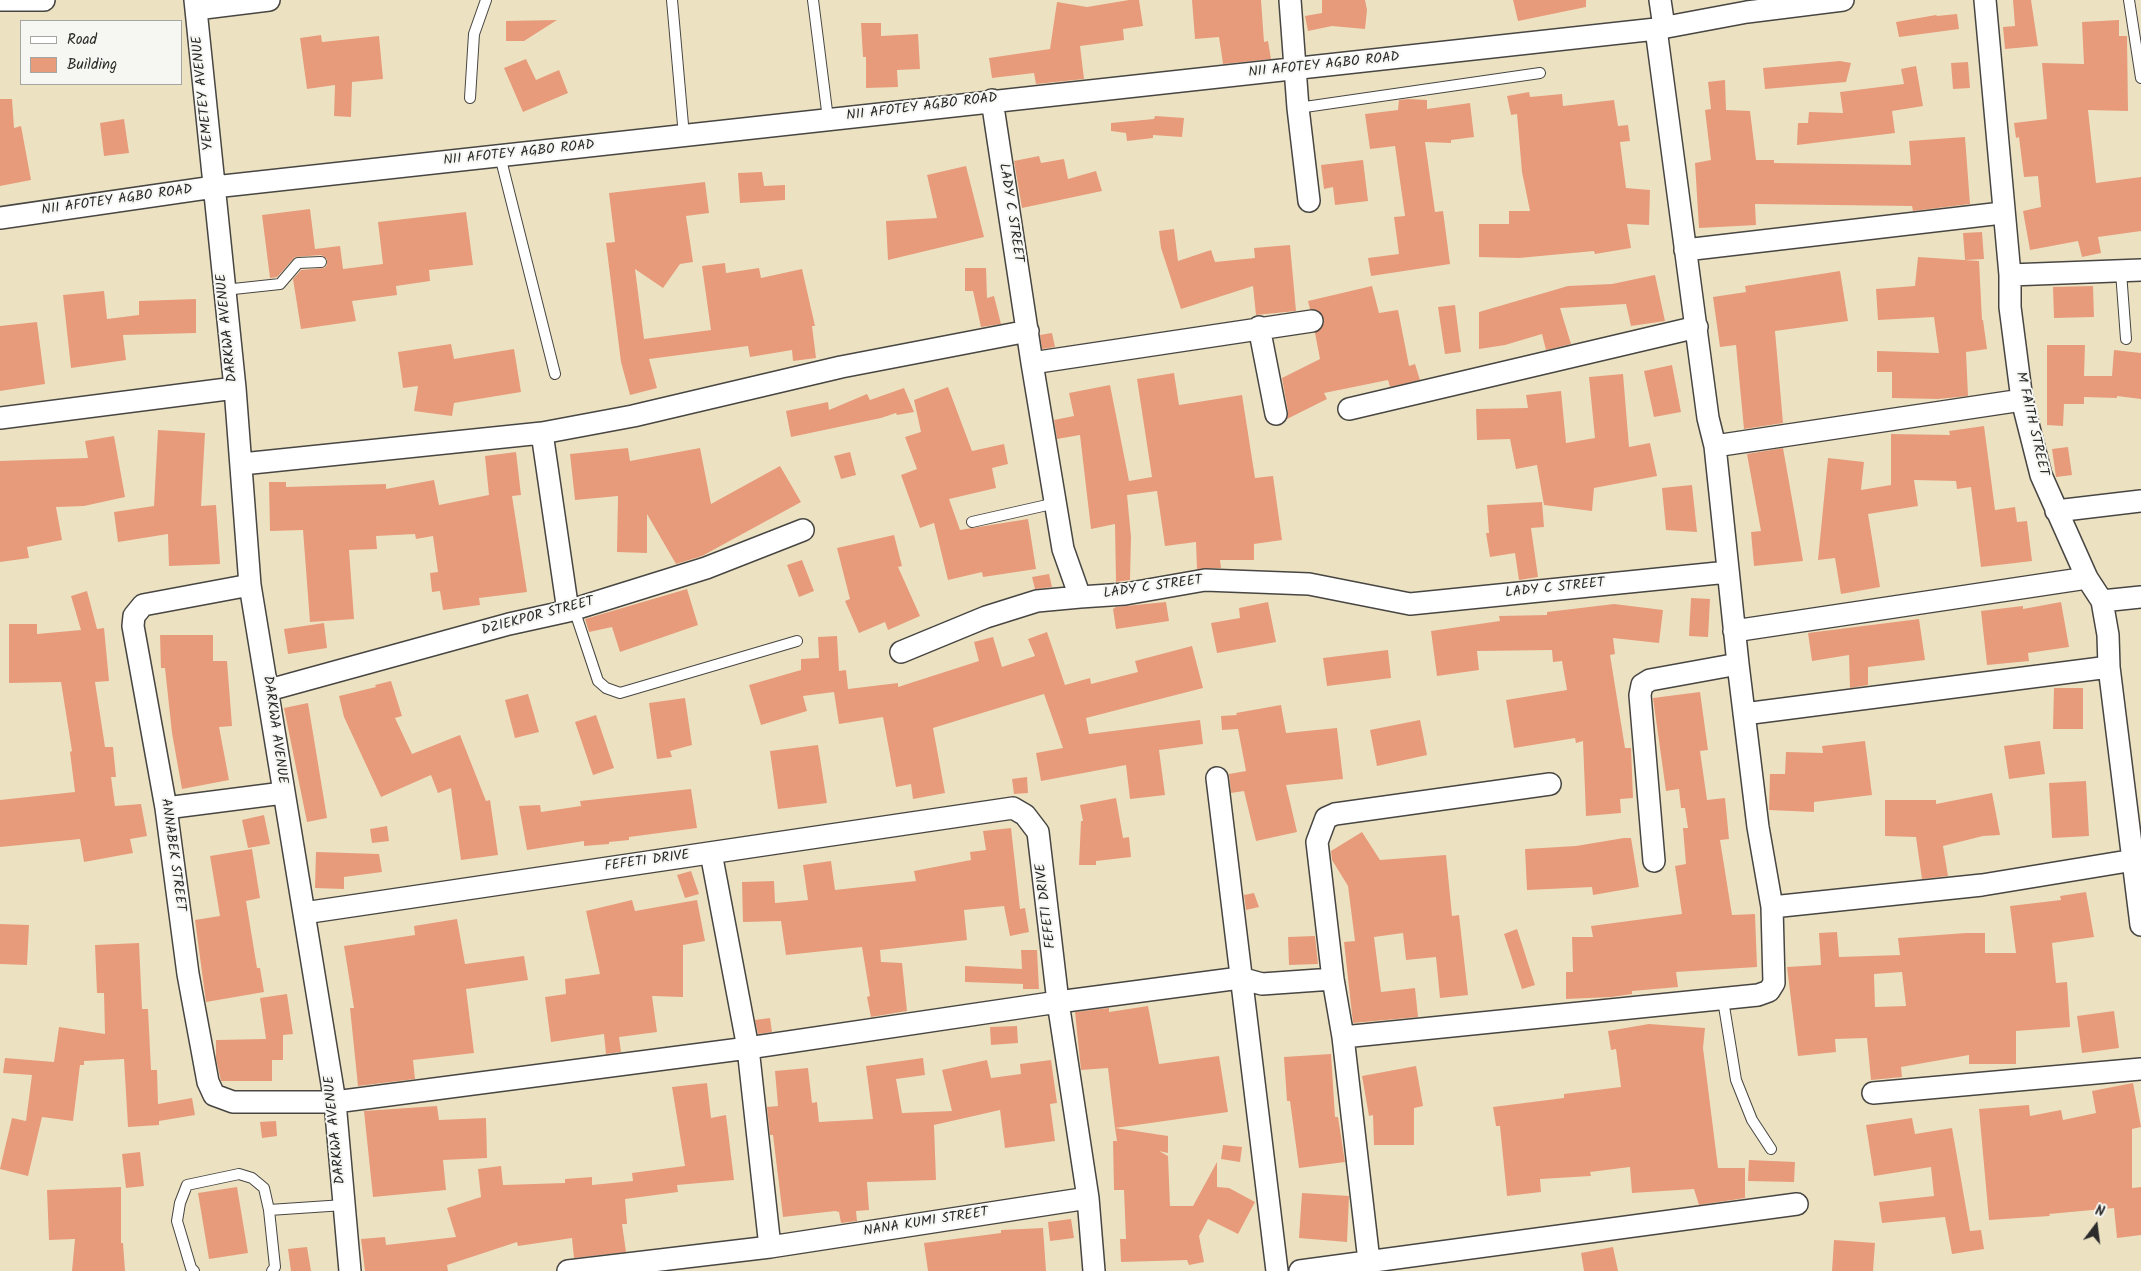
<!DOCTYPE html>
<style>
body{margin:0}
#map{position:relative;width:2141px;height:1271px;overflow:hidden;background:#ece2c2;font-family:Kalam,sans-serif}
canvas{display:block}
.legend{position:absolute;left:20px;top:20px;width:162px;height:65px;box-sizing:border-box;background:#f6f6f2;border:1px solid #a5a5a2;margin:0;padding:6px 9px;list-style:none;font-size:15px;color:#2b2b2b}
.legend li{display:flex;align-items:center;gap:10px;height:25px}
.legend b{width:25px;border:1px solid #a5a5a2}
.north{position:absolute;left:2071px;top:1201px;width:50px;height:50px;-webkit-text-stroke:4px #f6f6f2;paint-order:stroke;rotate:15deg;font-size:14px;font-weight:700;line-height:20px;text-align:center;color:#2b2b2b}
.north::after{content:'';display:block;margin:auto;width:18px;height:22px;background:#2b2b2b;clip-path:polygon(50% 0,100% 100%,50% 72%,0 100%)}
</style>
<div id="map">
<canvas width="2141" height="1271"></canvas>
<ul class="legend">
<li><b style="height:6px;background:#fff"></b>Road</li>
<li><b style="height:14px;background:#e79b7b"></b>Building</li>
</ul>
<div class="north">N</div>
</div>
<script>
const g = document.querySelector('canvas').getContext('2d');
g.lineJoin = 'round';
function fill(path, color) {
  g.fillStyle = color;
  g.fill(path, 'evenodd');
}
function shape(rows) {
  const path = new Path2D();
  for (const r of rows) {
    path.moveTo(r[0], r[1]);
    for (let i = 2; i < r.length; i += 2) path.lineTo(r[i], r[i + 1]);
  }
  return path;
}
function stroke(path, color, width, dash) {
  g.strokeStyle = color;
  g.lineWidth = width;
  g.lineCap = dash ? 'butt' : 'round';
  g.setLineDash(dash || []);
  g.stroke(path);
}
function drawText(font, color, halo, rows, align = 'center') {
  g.font = font + ' Kalam,sans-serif';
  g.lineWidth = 4;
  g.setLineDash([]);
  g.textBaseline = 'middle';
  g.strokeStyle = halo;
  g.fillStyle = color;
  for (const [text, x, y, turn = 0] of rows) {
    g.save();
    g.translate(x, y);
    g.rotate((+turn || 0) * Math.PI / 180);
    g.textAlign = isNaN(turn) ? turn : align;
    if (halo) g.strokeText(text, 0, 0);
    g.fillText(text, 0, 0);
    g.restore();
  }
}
fill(shape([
 [1129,0,1139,0,1143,26,1123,29,1124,40,1080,46,1084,79,1036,84,1034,73,992,78,989,58,1050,49,1057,2,1087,7],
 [1192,0,1261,0,1264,42,1268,41,1271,59,1223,64,1219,37,1195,39],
 [1322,0,1365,0,1367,10,1365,29,1332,26,1308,31,1305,16,1322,13],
 [1513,0,1586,0,1586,7,1518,21],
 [2013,0,2031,0,2038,46,2005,49,2003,27,2015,26],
 [1957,14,1959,29,1899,37,1896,22,1936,15,1937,16],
 [557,20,524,41,506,41,506,21],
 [2119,20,2119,36,2127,36,2128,111,2088,110,2096,183,2141,177,2141,231,2098,237,2101,253,2082,257,2078,241,2030,250,2023,211,2041,207,2038,176,2024,177,2019,137,2016,138,2014,123,2047,119,2042,63,2084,64,2082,22],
 [861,23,881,23,881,36,918,34,920,69,897,70,898,87,866,88,866,57,863,57],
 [321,35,322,42,379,36,383,79,352,82,351,117,334,116,335,85,307,89,300,38],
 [526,59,536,80,559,70,568,93,523,112,504,68],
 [1840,61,1851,63,1846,82,1765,89,1763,68],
 [1968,62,1970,88,1953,89,1951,63],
 [1916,66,1923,106,1892,111,1895,133,1797,145,1798,123,1808,123,1809,112,1843,113,1840,92,1904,84,1901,69],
 [1725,80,1726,110,1750,111,1756,160,1774,160,1774,163,1911,165,1909,141,1965,137,1970,204,1913,211,1912,206,1755,204,1756,225,1699,228,1695,163,1711,160,1705,110,1711,109,1708,82],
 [1529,92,1530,97,1562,94,1563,106,1614,100,1618,126,1628,125,1630,141,1620,142,1626,188,1650,190,1649,225,1627,224,1631,248,1595,254,1594,251,1519,258,1479,257,1479,224,1509,224,1509,211,1530,211,1522,172,1517,114,1511,115,1507,96],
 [0,99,12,99,14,128,21,126,31,180,0,186],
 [1408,99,1427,100,1427,109,1470,103,1474,137,1451,140,1451,143,1425,142,1435,212,1443,211,1450,264,1371,276,1368,258,1399,254,1394,217,1405,216,1395,146,1370,149,1365,114,1398,110,1399,100],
 [1155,116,1184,118,1182,137,1153,135,1153,138,1127,141,1126,133,1111,131,1111,123,1154,119],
 [124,119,129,153,104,156,100,123],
 [1039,156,1041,163,1064,159,1068,179,1096,171,1102,191,1022,208,1014,161],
 [1363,160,1368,201,1335,205,1333,187,1324,189,1321,165],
 [966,166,984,237,888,260,886,221,937,218,927,175],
 [762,172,764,186,785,185,785,200,740,203,738,173],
 [705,182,709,213,686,216,693,262,680,264,663,288,635,269,644,339,711,330,702,266,725,263,726,273,759,268,761,278,802,269,815,326,812,326,816,358,793,361,792,350,750,357,748,346,649,359,657,388,630,395,621,362,606,243,615,242,609,193],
 [310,209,315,249,340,246,343,269,383,264,378,222,466,212,473,265,429,270,430,281,396,286,397,295,352,301,356,321,301,329,293,279,301,270,324,268,327,265,327,259,321,255,295,257,277,277,270,278,262,215],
 [1174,229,1178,261,1211,250,1215,262,1255,258,1254,248,1290,245,1296,311,1256,315,1253,286,1181,309,1161,248,1159,231],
 [1982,232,1984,259,1965,260,1963,233],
 [1918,257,1979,261,1982,320,1983,320,1987,349,1966,352,1968,396,1938,399,1892,398,1892,372,1877,372,1877,351,1939,353,1934,317,1878,320,1876,289,1915,286],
 [965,268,986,268,987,298,994,296,1001,324,981,327,973,291,965,291],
 [1840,271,1848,321,1775,331,1783,423,1744,429,1736,345,1720,347,1713,297,1746,292,1745,286],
 [1655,275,1665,321,1631,326,1626,304,1560,308,1571,344,1546,350,1542,334,1505,345,1479,349,1479,312,1568,286,1612,284],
 [1372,286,1379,313,1398,310,1409,366,1415,364,1420,380,1390,387,1388,380,1324,393,1327,399,1287,419,1288,412,1282,378,1320,359,1315,333,1323,326,1324,319,1317,310,1310,309,1308,301],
 [2093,286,2094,317,2054,318,2053,287],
 [104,291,107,319,139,315,139,301,196,299,196,333,123,335,126,360,71,368,63,295],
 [1455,305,1461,352,1445,354,1438,307],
 [37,322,45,384,0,391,0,326],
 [1052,333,1055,347,1042,349,1040,335],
 [451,344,454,359,514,349,521,392,454,403,452,416,414,411,418,386,403,388,398,352],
 [2047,345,2085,345,2084,376,2112,376,2114,350,2141,353,2141,399,2117,396,2117,398,2084,397,2084,404,2064,404,2063,426,2047,425],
 [1672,365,1681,412,1654,417,1644,371],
 [1174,373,1179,405,1242,395,1255,478,1273,476,1282,540,1254,544,1254,560,1220,560,1221,568,1197,569,1196,542,1165,546,1157,491,1127,495,1131,537,1130,580,1116,582,1115,524,1091,529,1080,435,1057,439,1054,420,1074,416,1069,393,1110,385,1129,481,1152,477,1137,379],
 [1623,374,1629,447,1650,443,1657,476,1594,488,1592,511,1544,505,1537,465,1516,469,1510,439,1477,440,1476,409,1528,408,1526,395,1561,391,1566,443,1595,438,1589,377],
 [948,387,972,451,1004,444,1008,464,992,468,996,488,949,499,960,530,1028,519,1036,569,983,577,982,572,948,580,934,523,920,528,901,475,917,469,905,437,921,432,914,400],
 [904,388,914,412,897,415,896,413,881,418,791,437,786,411,828,402,829,410,867,394,870,400],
 [1984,426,1995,510,2015,507,2017,522,2027,521,2032,561,1981,567,1971,487,1957,489,1956,481,1914,480,1918,506,1868,514,1880,587,1841,594,1835,558,1818,560,1828,458,1864,462,1861,490,1891,485,1891,434,1950,435,1949,431],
 [158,430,205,433,201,506,216,505,220,564,169,566,168,534,118,542,114,512,154,506],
 [114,436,125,497,84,506,56,507,62,540,27,547,29,558,0,562,0,461,88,458,85,441],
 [2068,447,2072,475,2056,477,2052,449],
 [628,448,630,461,700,448,711,504,780,466,801,502,702,556,676,564,647,514,647,553,617,552,618,496,575,500,570,454],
 [1783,448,1803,561,1754,566,1751,532,1761,531,1747,454],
 [516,452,521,495,512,496,527,592,479,598,480,605,443,610,440,591,432,592,430,573,438,572,433,536,416,539,415,534,376,536,377,549,349,550,354,619,310,622,303,530,270,531,269,482,286,482,286,487,386,484,386,489,434,480,439,505,489,495,485,456],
 [850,452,856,475,841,479,834,456],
 [1692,485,1697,532,1666,530,1662,488],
 [1542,502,1544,527,1531,528,1538,577,1519,580,1515,553,1490,557,1486,533,1489,533,1487,505],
 [894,535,902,566,898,567,920,616,888,630,885,622,859,633,845,601,850,599,837,548],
 [802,560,814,591,799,597,787,565],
 [1049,574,1052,587,1035,589,1032,577],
 [687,589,698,625,620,652,612,627,589,632,585,619],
 [87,591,97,629,104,628,109,681,95,682,105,747,113,747,116,777,111,777,115,806,141,804,147,836,130,839,133,853,84,862,80,839,0,847,0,800,75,792,70,752,72,751,61,682,9,683,9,624,37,624,37,634,81,630,71,596],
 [1691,598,1710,599,1708,637,1689,636],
 [1166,602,1169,621,1116,629,1113,609,1116,607],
 [1268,602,1276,642,1217,653,1211,623,1240,618,1239,608],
 [2061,602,2069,647,2028,653,2029,661,1987,665,1981,611,2023,606,2023,609],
 [1614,604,1663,610,1659,643,1613,638,1615,654,1610,655,1625,748,1631,748,1633,798,1620,799,1621,813,1586,816,1583,741,1576,743,1575,738,1514,748,1506,700,1567,690,1562,661,1553,662,1552,650,1477,651,1479,670,1437,676,1431,631,1500,621,1499,616,1547,615,1547,612],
 [1919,619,1925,660,1868,667,1868,685,1850,688,1849,655,1812,661,1808,633],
 [324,623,327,648,288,654,284,629],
 [1047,632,1065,685,1090,678,1091,684,1138,672,1135,661,1192,646,1203,688,1086,718,1089,734,1200,720,1203,744,1159,750,1165,795,1130,799,1126,765,1041,781,1036,753,1063,748,1044,694,933,728,945,793,913,799,911,784,896,787,883,717,839,724,834,692,803,696,807,711,761,725,749,685,801,670,801,659,819,658,818,637,837,636,839,671,846,670,848,689,898,683,898,687,979,661,974,642,993,637,1002,667,1035,656,1028,639],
 [160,635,213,635,213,661,227,661,232,726,219,727,229,780,182,789,172,733,165,668,161,668],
 [1388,650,1391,678,1327,686,1323,658],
 [391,681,402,716,395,718,412,754,460,735,486,801,490,800,498,855,461,860,451,788,438,793,431,775,381,797,344,717,339,696,376,687,375,685],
 [2054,688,2083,688,2083,729,2053,729],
 [1700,692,1708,750,1700,751,1707,800,1725,798,1729,839,1720,840,1732,915,1755,914,1757,967,1676,972,1678,987,1632,991,1632,994,1611,997,1566,999,1566,972,1573,972,1572,937,1593,937,1591,926,1682,914,1675,866,1686,864,1683,828,1688,828,1685,808,1681,808,1679,789,1666,791,1653,698],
 [528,694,539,732,515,738,505,700],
 [685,698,692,745,670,751,672,757,657,759,649,703],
 [308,703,327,818,307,822,284,708],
 [1281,705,1286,733,1337,728,1343,779,1286,785,1297,832,1256,841,1244,791,1231,793,1229,774,1246,771,1238,729,1222,730,1221,716,1237,715,1236,713],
 [596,715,614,768,593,775,575,722],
 [1420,720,1427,755,1377,766,1370,730],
 [1865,741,1872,795,1814,802,1814,812,1769,810,1770,774,1785,774,1786,752,1823,753,1822,746],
 [2040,741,2045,774,2009,779,2004,746],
 [818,745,827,803,778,809,770,751],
 [1027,777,1028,793,1014,794,1012,779],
 [2086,781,2089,836,2052,838,2049,783],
 [691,789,697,828,629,837,629,840,609,842,609,844,584,846,584,841,527,850,519,806,540,805,541,812,581,806,580,801],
 [1992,793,2000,835,1983,836,1943,846,1948,876,1922,879,1916,837,1885,836,1885,800,1936,800,1936,804],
 [1116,798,1123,838,1129,837,1131,857,1096,861,1096,865,1079,865,1081,821,1083,821,1080,805],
 [264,815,270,844,248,848,242,820],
 [387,826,389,841,372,843,370,829],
 [1011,828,1020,909,1025,908,1029,932,1010,936,1004,906,964,910,967,940,880,950,881,962,902,963,907,1011,871,1017,867,997,870,996,862,947,786,955,781,921,743,922,742,882,774,881,775,903,808,900,803,865,831,861,835,890,916,881,914,871,971,860,970,852,986,850,983,831],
 [1362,832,1380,860,1446,855,1452,916,1459,915,1468,995,1440,998,1436,957,1406,960,1403,933,1374,937,1381,992,1415,988,1418,1017,1353,1023,1344,942,1355,941,1348,886,1332,860,1331,851],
 [1624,838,1631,838,1639,887,1593,895,1592,887,1527,890,1525,849,1576,846],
 [252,849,260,898,246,901,257,968,260,968,264,992,206,1002,195,920,220,916,210,856],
 [316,852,379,854,382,872,344,877,344,889,315,888],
 [691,871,699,894,685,898,677,875],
 [2086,892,2094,937,2052,943,2056,983,2067,982,2070,1027,2016,1031,2016,1064,1969,1064,1969,1055,1901,1067,1902,1077,1871,1080,1867,1038,1835,1039,1836,1052,1798,1056,1787,967,1821,965,1819,933,1837,932,1839,957,1900,955,1898,938,1966,933,1985,933,1985,953,2016,953,2010,906,2061,900,2060,896],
 [1902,972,1906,1006,1875,1007,1874,974],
 [1254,893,1259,907,1246,910,1244,895],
 [632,900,635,911,697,900,705,941,683,945,683,997,652,996,657,1032,619,1037,621,1052,606,1054,604,1034,551,1042,545,997,566,994,565,979,600,974,586,911],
 [457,919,465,964,524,956,528,980,466,989,474,1053,413,1060,415,1079,358,1086,350,1008,354,1008,344,946,415,935,414,926],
 [0,924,29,925,27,965,0,964],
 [1517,929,1535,985,1522,989,1504,934],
 [1315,936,1318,964,1289,965,1288,937],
 [139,943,142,1009,148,1009,151,1070,157,1070,158,1104,192,1098,195,1115,159,1121,159,1125,128,1127,124,1059,84,1061,84,1065,80,1065,73,1121,42,1117,28,1176,0,1169,12,1118,26,1121,32,1075,3,1073,5,1058,54,1062,59,1027,105,1034,104,993,97,993,95,945],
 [1021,950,1037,950,1039,989,1023,989,1023,984,965,982,965,966,1022,969],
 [287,994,293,1034,283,1035,283,1060,272,1060,272,1081,221,1081,216,1059,216,1040,266,1039,260,998],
 [1148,1006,1159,1064,1219,1056,1228,1112,1115,1128,1108,1068,1081,1070,1075,1012,1109,1008,1109,1012],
 [2114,1011,2119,1048,2082,1053,2077,1016],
 [770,1018,772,1032,758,1034,755,1020],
 [1649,1024,1705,1028,1703,1048,1718,1168,1745,1168,1745,1198,1699,1205,1694,1189,1632,1193,1630,1167,1590,1172,1591,1176,1540,1179,1541,1192,1507,1196,1500,1126,1496,1126,1493,1107,1564,1098,1564,1094,1621,1087,1616,1049,1611,1050,1608,1031],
 [1017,1026,1018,1043,991,1045,990,1027],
 [1331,1054,1335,1117,1338,1117,1345,1162,1299,1168,1290,1101,1287,1101,1284,1057],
 [923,1058,925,1075,896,1079,902,1113,952,1111,942,1070,987,1060,991,1078,1021,1074,1020,1064,1051,1060,1057,1103,1050,1104,1055,1141,1005,1148,1000,1110,934,1125,936,1180,867,1182,869,1210,856,1211,857,1221,841,1223,839,1212,835,1211,783,1217,773,1135,770,1135,767,1107,778,1106,775,1071,808,1068,812,1103,817,1102,819,1122,873,1119,866,1066],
 [1416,1066,1423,1106,1414,1108,1414,1145,1374,1145,1373,1115,1369,1116,1362,1076],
 [707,1083,711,1118,726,1115,734,1180,677,1185,678,1192,625,1199,627,1224,622,1224,626,1252,574,1258,572,1238,518,1246,517,1242,447,1265,448,1271,365,1271,361,1239,385,1237,386,1245,456,1237,447,1208,481,1197,478,1169,501,1166,503,1185,565,1183,565,1179,592,1177,592,1185,633,1181,632,1173,685,1166,672,1087],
 [2133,1083,2141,1127,2132,1129,2132,1188,2141,1187,2141,1235,2117,1238,2114,1208,2049,1214,2050,1216,1989,1220,1979,1109,2029,1105,2030,1116,2061,1110,2063,1120,2096,1113,2092,1091],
 [437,1106,439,1120,486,1118,487,1158,443,1160,446,1190,373,1197,364,1111],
 [1912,1118,1915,1134,1952,1128,1970,1231,1981,1230,1984,1249,1952,1254,1945,1217,1882,1223,1879,1202,1934,1196,1931,1167,1874,1176,1866,1125],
 [276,1121,277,1136,262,1138,260,1122],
 [1115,1128,1168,1136,1168,1153,1159,1151,1168,1156,1170,1206,1193,1206,1217,1162,1217,1187,1229,1188,1255,1202,1238,1234,1208,1219,1199,1236,1204,1262,1189,1265,1187,1260,1121,1262,1120,1239,1126,1239,1124,1190,1114,1190,1113,1141,1117,1141],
 [1223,1145,1242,1147,1240,1162,1221,1159],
 [140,1152,144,1186,126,1188,122,1154],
 [1749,1160,1795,1162,1794,1182,1748,1181],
 [121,1187,121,1243,123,1243,125,1271,72,1271,75,1239,49,1240,47,1190],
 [237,1187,248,1253,209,1259,198,1193],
 [1302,1193,1349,1196,1347,1242,1299,1238],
 [1071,1219,1074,1238,1050,1241,1048,1222],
 [1043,1228,1046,1271,928,1271,924,1243,1001,1233,1001,1230],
 [1834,1240,1875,1243,1873,1271,1832,1271],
 [307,1247,311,1271,291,1271,288,1249],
 [1613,1247,1618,1271,1584,1271,1581,1253]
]), '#e79b7b');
const service = shape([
 [672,0,684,136],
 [813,0,828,119],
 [2129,0,2141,78],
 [470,98,474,34,486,0],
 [1298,108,1540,73],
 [500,156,555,374],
 [2121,272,2126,339],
 [224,290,280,284,298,263,321,262],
 [972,522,1056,503],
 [574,609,598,681,606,688,620,693,797,641],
 [1723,1000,1736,1080,1752,1120,1771,1149],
 [269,1210,344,1205],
 [194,1271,191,1268,177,1221,180,1203,187,1185,239,1174,252,1178,264,1188,269,1210,275,1267,272,1271]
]);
const minor = shape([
 [0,0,44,0],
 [195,0,235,388,250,585,335,1102,350,1271],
 [1290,0,1298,108,1309,201],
 [1660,0,1664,27],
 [1985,0,2010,275,2010,307,2022,400,2041,475,2087,578,2102,601,2108,635,2109,667,2141,925],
 [196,9,269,0],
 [1656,29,1708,418,1715,446,1738,664,1758,827,1772,907,1982,885,2134,860],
 [992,100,1032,363,1063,549,1080,597,1125,594,1205,580,1309,584,1410,604,1728,572],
 [0,218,214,187,1656,29,1747,12,1843,0],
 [1685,250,2002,213],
 [2010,275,2141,270],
 [1259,327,1276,414],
 [1032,363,1312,321],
 [1349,409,1697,327],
 [0,418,235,388],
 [542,433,568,611],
 [1715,446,2022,400],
 [242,464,542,433,633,416,841,367,1028,331],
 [2056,511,2141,501],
 [250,585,143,605,134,616,133,626,166,808,188,974,208,1082,214,1095,233,1102,335,1102,748,1048,1058,1002,1038,832,1025,815,1013,808,304,913],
 [2102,601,2141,597],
 [1734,631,2087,578],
 [901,652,986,617,1037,601,1080,597],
 [269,690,509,624,568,611,706,568,803,530],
 [1744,714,2109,667],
 [1217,778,1277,1271],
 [166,808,283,793],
 [711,853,748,1048,770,1247],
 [1654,861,1640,695,1642,685,1650,680,1738,664],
 [1343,1037,1333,979,1317,842,1326,818,1335,814,1550,784],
 [1873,1093,2141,1069],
 [1088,1198,1094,1271],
 [1369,1261,1343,1037,1758,995,1769,991,1774,983,1772,907],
 [568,1271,770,1247,1088,1198,1058,1002,1240,978,1262,984,1333,979],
 [1300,1271,1797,1204]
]);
stroke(service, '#484642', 12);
stroke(minor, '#484642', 24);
stroke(service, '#fff', 10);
stroke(minor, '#fff', 21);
drawText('14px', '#2b2b2b', '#f6f6f2', [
 ["NII AFOTEY AGBO ROAD",1324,66,-6],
 ["YEMETEY AVENUE",204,93,-96],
 ["NII AFOTEY AGBO ROAD",922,108,-7],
 ["NII AFOTEY AGBO ROAD",519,154,-6],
 ["NII AFOTEY AGBO ROAD",117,201,-8],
 ["LADY C STREET",1010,213,81],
 ["DARKWA AVENUE",228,328,-96],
 ["M FAITH STREET",2031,424,77],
 ["LADY C STREET",1153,588,-8],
 ["LADY C STREET",1555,589,-6],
 ["DZIEKPOR STREET",538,617,-15],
 ["DARKWA AVENUE",274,730,82],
 ["ANNABEK STREET",172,855,82],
 ["FEFETI DRIVE",647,862,-8],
 ["FEFETI DRIVE",1047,906,-97],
 ["DARKWA AVENUE",336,1130,-96],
 ["NANA KUMI STREET",926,1223,-9]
]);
</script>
